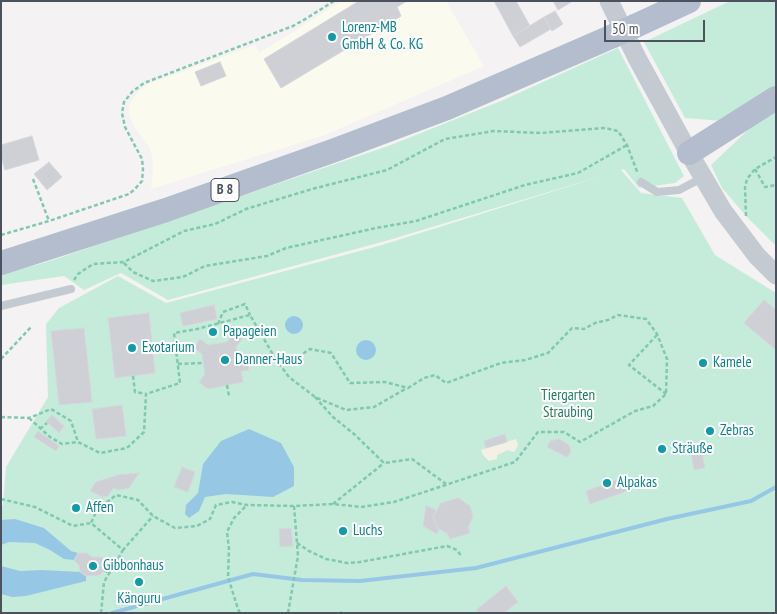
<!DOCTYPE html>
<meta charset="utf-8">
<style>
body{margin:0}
#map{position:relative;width:777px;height:614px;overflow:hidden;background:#f4f2f2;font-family:"PT Sans Narrow",sans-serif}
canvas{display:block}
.frame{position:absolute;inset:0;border:2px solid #4b525e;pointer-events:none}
.scale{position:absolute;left:604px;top:20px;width:101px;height:22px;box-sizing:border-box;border:2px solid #4b525e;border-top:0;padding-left:6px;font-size:15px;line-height:18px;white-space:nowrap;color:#4b525e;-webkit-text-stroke:4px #fff;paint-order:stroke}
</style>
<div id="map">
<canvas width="777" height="614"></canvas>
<div class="frame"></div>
<div class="scale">50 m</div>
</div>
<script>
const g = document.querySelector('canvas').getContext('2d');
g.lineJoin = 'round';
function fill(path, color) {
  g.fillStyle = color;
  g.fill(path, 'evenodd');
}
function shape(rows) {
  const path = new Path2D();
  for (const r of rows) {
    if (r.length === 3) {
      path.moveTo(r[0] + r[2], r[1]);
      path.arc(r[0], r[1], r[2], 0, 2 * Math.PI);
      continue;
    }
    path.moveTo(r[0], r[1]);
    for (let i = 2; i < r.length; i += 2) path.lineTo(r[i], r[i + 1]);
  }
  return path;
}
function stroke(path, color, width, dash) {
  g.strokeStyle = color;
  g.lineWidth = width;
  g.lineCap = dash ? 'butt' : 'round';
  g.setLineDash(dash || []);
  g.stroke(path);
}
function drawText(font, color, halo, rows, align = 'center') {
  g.font = font + ' "PT Sans Narrow",sans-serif';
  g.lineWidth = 4;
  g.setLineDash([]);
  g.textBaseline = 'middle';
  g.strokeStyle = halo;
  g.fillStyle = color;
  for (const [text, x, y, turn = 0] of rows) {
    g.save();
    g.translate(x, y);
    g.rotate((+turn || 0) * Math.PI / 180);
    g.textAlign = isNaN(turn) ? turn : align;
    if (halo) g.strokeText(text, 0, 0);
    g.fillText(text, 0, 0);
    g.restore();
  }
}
fill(shape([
 [342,1,446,1,484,66,325,135,151,189,153,168,152,156,149,147,133,125,129,114,130,103,137,93,148,84,255,45,259,53]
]), '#fbfaee');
fill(shape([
 [730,1,776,1,776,87,723,121,685,118,644,42],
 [618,48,684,176,675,183,639,188,624,169,621,170,641,193,682,198,715,255,776,293,776,613,1,613,1,506,3,505,6,467,48,397,46,324,59,308,118,276,166,303,382,245,602,176,389,240,168,300,121,273,84,290,64,276,1,285,1,275,50,261,391,145,501,101],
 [776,111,776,246,747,217,722,188,711,165,750,128]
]), '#c5ecdb');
fill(shape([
 [516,439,518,445,515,451,513,452,508,450,497,455,497,459,489,461,483,455,481,450]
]), '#f3f1e5');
fill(shape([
 [294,325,9],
 [366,350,10],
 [249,429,281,443,294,467,294,486,273,497,226,494,205,497,199,511,189,518,185,514,186,505,198,493,203,464,221,441],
 [15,519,44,528,71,551,78,553,74,560,64,559,50,550,35,543,9,542,1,545,1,520],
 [1,566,20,571,42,570,80,572,86,576,86,581,26,596,12,597,1,594]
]), '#96c8e5');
stroke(shape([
 [112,613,253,574,302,580,360,581,476,568,667,519,751,501,776,487]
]), '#96c8e5', 4);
const building = shape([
 [359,1,407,1,397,7,401,16,281,88,264,59,359,1],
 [494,1,516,1,530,26,513,36,494,1],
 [553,1,573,1,558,10,553,1],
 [555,11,563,24,552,31,544,17,555,11],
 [544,17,551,29,520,47,513,36,544,17],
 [220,62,226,76,201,86,195,72,220,62],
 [32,136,39,160,5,170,1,156,1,145,32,136],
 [49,162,62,177,47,190,34,174,49,162],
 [764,300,776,310,776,350,744,323,764,300],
 [214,305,217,319,183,326,180,313,214,305],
 [149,313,155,373,115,378,108,318,149,313],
 [84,328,92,402,59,405,51,331,84,328],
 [233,333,242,339,236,347,238,356,247,355,249,370,241,371,243,382,208,389,199,382,205,374,202,354,194,348,200,339,208,345,227,342,233,333],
 [122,405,126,436,96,439,92,409,122,405],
 [52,415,64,426,59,433,46,421,52,415],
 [38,431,59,446,56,451,34,437,38,431],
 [505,434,507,442,486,448,484,441,505,434],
 [559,439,569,445,571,452,567,457,547,447,550,441,559,439],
 [700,444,705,468,694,470,690,446,700,444],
 [182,467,195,472,188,492,174,487,182,467],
 [139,473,129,488,120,490,113,488,108,496,103,497,90,491,96,482,118,475,139,473],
 [625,477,630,490,590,504,586,491,625,477],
 [458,498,470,506,473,517,468,527,470,533,450,539,447,533,437,528,433,517,441,503,458,498],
 [426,506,436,510,433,517,437,528,439,529,437,534,423,526,426,506],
 [291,528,293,546,280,547,279,529,291,528],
 [78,553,87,553,92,557,101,557,106,561,107,567,100,575,86,576,80,572,79,565,74,560,78,553],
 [506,586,518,602,504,613,478,613,476,610,506,586]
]);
fill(building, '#cfd0d5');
stroke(building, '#d6d7dc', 1);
stroke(shape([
 [755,169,765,187,776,185],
 [33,179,49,221],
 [746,216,745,187,747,179,755,169,776,157],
 [1,235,49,221,129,194,135,189,142,181,143,169,142,159,125,127,122,113,124,102,132,92,144,83,293,26,307,18,334,1],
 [124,263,133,272,153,281,183,277,205,266,267,256,286,248,376,228,416,221,525,185,578,173,627,145],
 [74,280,78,274,93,264,124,262,184,231,215,224,246,209,312,189,387,170,445,139,494,131,541,133,605,128,618,131,627,145,638,174],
 [218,324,223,312,245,304,250,315],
 [657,335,629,365,666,394],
 [275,358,289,377,315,397,346,410,374,407,407,388],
 [1,359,32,326],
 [178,364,203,363],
 [133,376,135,392,146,394],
 [227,385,229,396],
 [315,397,333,417,354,434,384,463,412,459,446,484],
 [1,417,29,418,51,409,71,421,78,442],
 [29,418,50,437,62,444,78,442,100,453,127,448,144,432,146,394,180,383,174,333,197,329,250,315,275,358,293,360,310,349,331,353,350,383,385,382,408,388,424,378,435,375,446,383,501,363,525,360,548,353,572,328,584,329,595,323,608,320,618,315,646,319,657,334,667,359,666,394,653,406,635,411,580,442,564,432,538,432,515,462,394,502,361,507,333,504,294,506,247,505,232,502,216,505,210,519,197,526,175,528,153,516,138,500,116,495,97,510,91,523,123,550,153,516],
 [40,429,47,423],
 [1,499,35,507,73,526,91,523],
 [333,504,384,463],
 [297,543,309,551,326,559,347,563,360,562,447,546,457,550,462,557],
 [104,570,109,573],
 [101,613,104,582,123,550],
 [240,613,238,609,228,577,229,549,227,532,234,518,246,506],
 [288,613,298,556,294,506],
 [341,613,342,612]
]), '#80c8b0', 2.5, [4, 2.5]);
stroke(shape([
 [641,182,657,192,679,190,702,178],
 [1,306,71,289]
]), '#c4cad2', 8);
stroke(shape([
 [609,1,637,58,689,153,723,211,757,256,776,275]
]), '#c4cad2', 19);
stroke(shape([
 [635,26,689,1],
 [689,153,776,98],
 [1,263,166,210,335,150,447,108,613,36]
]), '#b4bdcd', 24);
stroke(shape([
 [613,36,635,26]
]), '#b4bdcd', 24);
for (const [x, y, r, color] of [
 [332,37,5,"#0f9aa8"],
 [213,332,5,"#0f9aa8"],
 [132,348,5,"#0f9aa8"],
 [225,360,5,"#0f9aa8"],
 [703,363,5,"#0f9aa8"],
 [710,431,5,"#0f9aa8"],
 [662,449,5,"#0f9aa8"],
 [607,483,5,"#0f9aa8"],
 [76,508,5,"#0f9aa8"],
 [343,531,5,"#0f9aa8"],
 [93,566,5,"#0f9aa8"],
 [139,582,5,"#0f9aa8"]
]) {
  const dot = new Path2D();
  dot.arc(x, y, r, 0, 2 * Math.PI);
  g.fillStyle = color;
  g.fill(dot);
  stroke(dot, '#fff', 2);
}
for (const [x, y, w] of [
 [225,190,28]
]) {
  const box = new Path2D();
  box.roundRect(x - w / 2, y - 11.5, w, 23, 4);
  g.fillStyle = '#fff';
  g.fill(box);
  stroke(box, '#4b525e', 1);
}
drawText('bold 14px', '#4b525e', null, [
 ["B 8",225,190]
]);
drawText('15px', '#0d838f', '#fff', [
 ["Lorenz-MB",342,28],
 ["GmbH & Co. KG",342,45],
 ["Papageien",223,332],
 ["Exotarium",142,348],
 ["Danner-Haus",235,360],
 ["Kamele",713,363],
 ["Zebras",720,431],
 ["Sträuße",672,449],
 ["Alpakas",617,483],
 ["Affen",86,508],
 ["Luchs",353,531],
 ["Gibbonhaus",103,566],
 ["Känguru",139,599,"center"]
], 'left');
drawText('15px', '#207a5c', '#fff', [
 ["Tiergarten",568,396],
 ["Straubing",568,413]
]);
</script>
